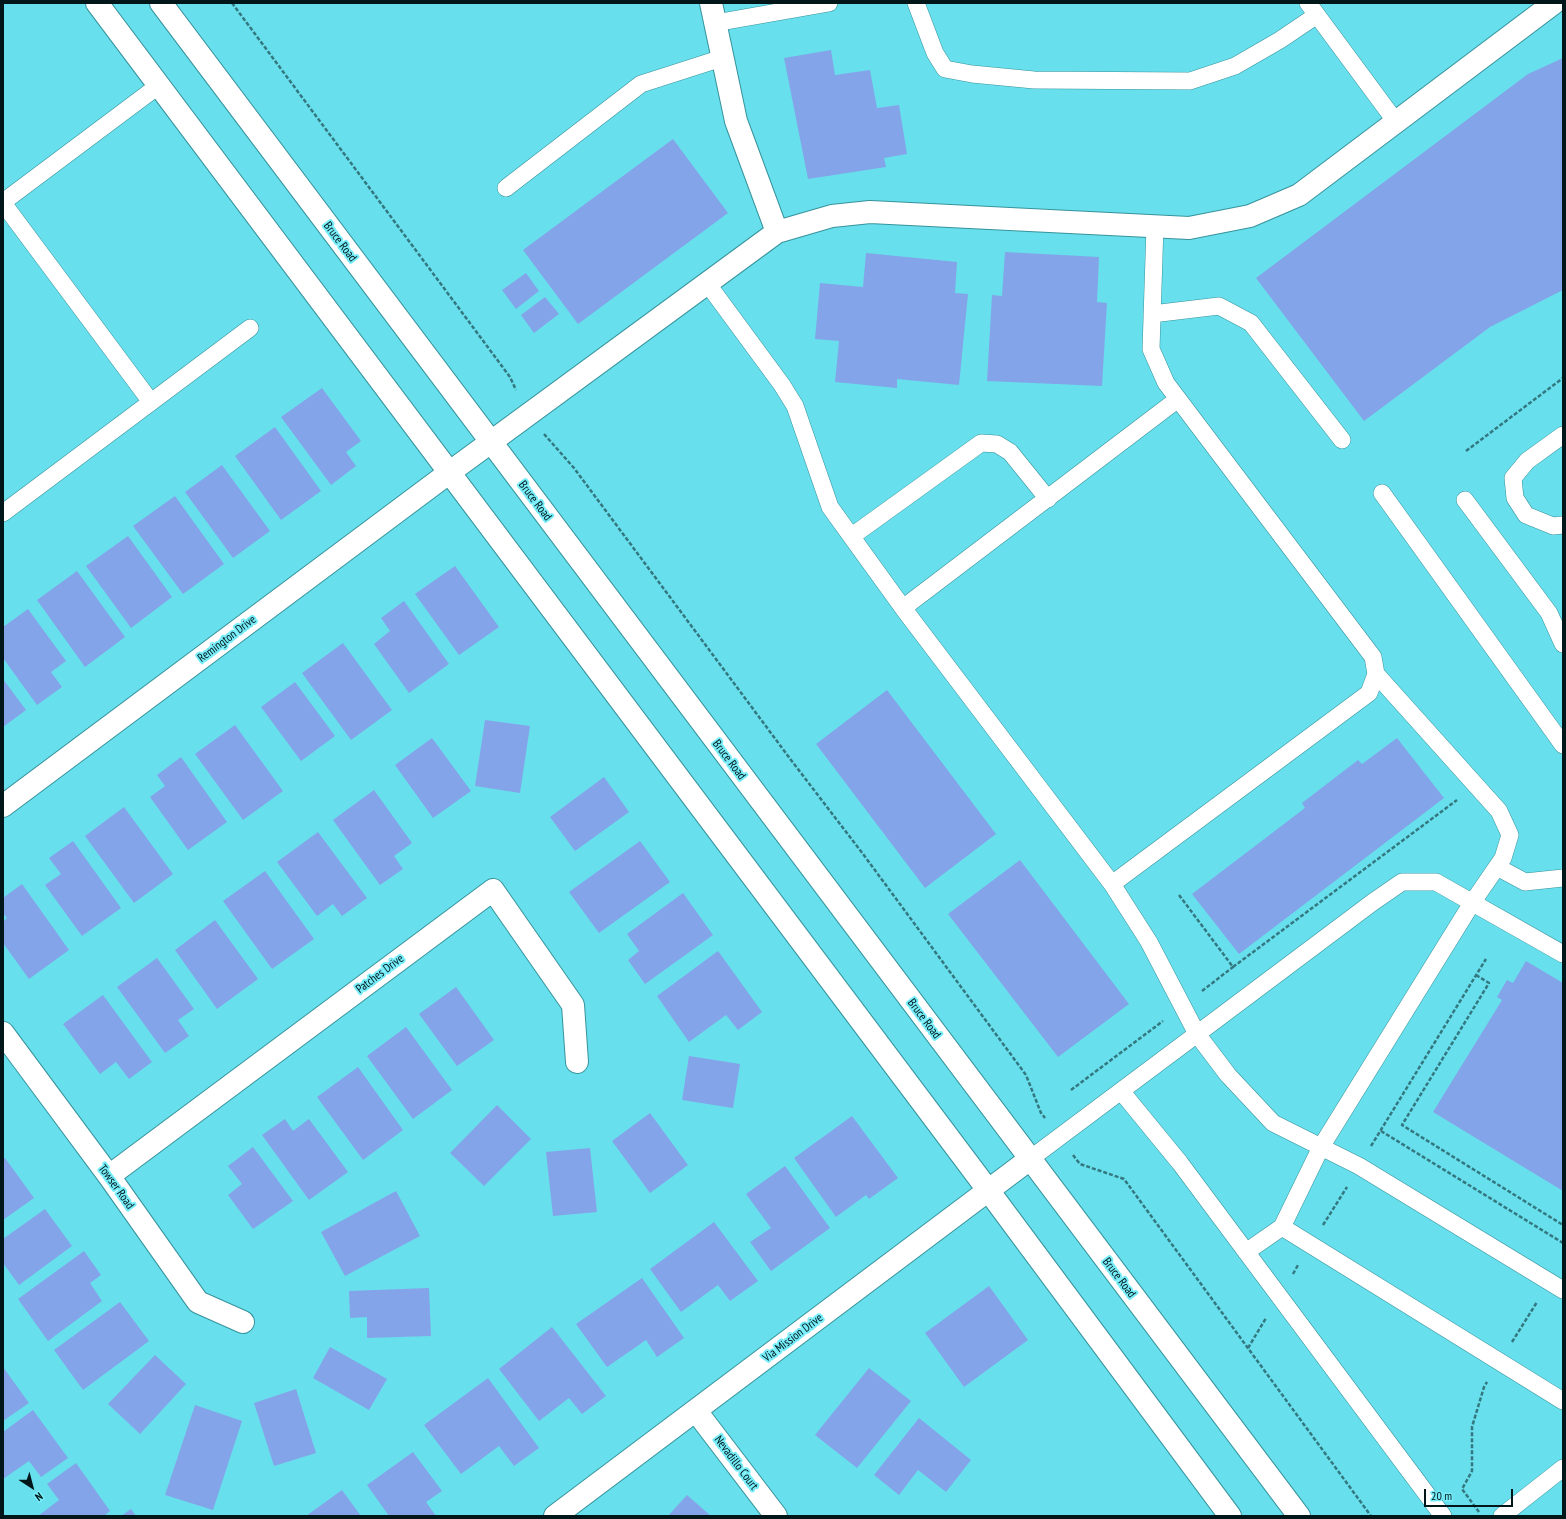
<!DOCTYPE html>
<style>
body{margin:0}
#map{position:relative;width:1566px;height:1519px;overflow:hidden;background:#68dfec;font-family:"PT Sans Narrow",sans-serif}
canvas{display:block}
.frame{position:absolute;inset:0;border:4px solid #001619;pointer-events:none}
.north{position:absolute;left:12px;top:1467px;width:40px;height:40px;-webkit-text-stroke:3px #76edf9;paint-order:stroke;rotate:144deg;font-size:11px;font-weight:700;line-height:16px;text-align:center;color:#001619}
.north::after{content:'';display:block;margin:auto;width:14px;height:18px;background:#001619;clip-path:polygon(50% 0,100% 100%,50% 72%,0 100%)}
.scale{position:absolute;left:1424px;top:1489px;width:89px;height:18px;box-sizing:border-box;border:2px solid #001619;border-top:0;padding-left:5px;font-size:12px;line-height:14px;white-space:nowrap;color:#001619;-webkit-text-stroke:3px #76edf9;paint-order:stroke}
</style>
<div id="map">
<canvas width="1566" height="1519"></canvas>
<div class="frame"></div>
<div class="north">N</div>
<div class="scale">20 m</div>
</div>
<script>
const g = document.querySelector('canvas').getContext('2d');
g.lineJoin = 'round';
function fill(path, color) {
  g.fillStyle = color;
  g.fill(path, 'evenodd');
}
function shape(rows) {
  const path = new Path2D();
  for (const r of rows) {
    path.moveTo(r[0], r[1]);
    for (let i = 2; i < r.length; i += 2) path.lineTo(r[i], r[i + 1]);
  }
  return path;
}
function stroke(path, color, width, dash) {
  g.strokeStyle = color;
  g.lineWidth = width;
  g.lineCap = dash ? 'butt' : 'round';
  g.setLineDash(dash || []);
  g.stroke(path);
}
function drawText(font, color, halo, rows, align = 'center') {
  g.font = font + ' "PT Sans Narrow",sans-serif';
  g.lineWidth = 4;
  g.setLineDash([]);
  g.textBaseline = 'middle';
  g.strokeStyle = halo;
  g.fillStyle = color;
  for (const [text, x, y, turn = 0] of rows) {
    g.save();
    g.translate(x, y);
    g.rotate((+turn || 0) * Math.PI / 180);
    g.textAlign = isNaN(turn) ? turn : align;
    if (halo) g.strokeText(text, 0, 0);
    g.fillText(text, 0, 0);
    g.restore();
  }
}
fill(shape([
 [831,50,835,75,870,70,877,108,899,105,907,154,884,158,886,167,808,179,784,58],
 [1563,58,1563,290,1490,327,1364,421,1256,278,1528,74],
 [673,139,728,213,578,324,523,250],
 [1005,252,1099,257,1097,302,1107,303,1102,386,987,381,992,295,1002,296],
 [866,253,957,262,955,293,968,294,959,385,897,379,897,388,835,382,839,341,815,339,820,283,863,287],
 [526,273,539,291,516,309,502,290],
 [545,297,559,314,534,333,521,315],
 [322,388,361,441,346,452,356,466,331,485,281,417],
 [275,427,321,491,281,520,235,456],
 [222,465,270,531,233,558,185,492],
 [175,496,224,564,183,594,133,526],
 [128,536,172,597,131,628,86,566],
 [455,566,499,627,459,655,415,594],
 [77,571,125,637,85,667,37,600],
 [404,601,449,664,409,693,374,644,390,631,381,618],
 [28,609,66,661,51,672,62,687,37,705,3,658,3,627],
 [343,643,392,710,351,740,302,673],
 [3,679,26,710,3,727],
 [295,682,335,736,301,761,261,707],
 [887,690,996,834,925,888,816,744],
 [485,720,530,726,520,793,475,786],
 [235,725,283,791,243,820,195,754],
 [432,738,471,791,433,818,395,765],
 [1397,738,1444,798,1239,954,1192,894,1305,808,1302,803,1358,760,1362,764],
 [181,757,227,822,188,850,150,797,165,786,157,775],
 [604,777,629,812,575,851,550,817],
 [374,790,412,843,394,856,403,869,380,885,333,820],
 [124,807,173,874,134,903,85,836],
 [318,832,367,898,342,916,333,904,317,916,277,862],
 [73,841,121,908,82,936,45,885,61,874,49,858],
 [640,841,670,882,599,933,569,892],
 [1020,860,1129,1004,1058,1057,948,914],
 [265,871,314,939,272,969,223,901],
 [22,884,69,950,29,979,3,943,3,922,7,918,3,913,3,898],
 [683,893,713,935,645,984,628,960,639,951,627,934],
 [215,920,258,979,217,1009,175,950],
 [718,951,762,1012,738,1030,726,1015,689,1042,657,996],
 [157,958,194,1009,178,1020,189,1036,165,1053,117,987],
 [1526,961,1563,983,1563,1191,1433,1112,1502,1000,1497,997,1507,980,1513,983],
 [456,987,494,1040,457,1066,419,1014],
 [103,995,152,1062,129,1079,116,1062,100,1074,63,1024],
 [406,1027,452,1090,413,1119,367,1056],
 [689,1056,740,1064,733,1108,682,1100],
 [358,1067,403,1130,363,1160,317,1097],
 [497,1105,531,1139,484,1186,450,1153],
 [650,1113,688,1165,650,1193,612,1141],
 [852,1116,898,1178,869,1199,866,1195,836,1217,794,1158],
 [285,1119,293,1131,309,1119,348,1172,309,1200,262,1135],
 [253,1147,293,1201,253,1229,228,1195,242,1184,228,1166],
 [590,1148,597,1212,553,1216,546,1152],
 [5,1158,34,1198,3,1220,3,1159],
 [785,1166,830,1228,771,1271,750,1242,771,1228,746,1194],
 [396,1191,420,1236,345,1276,321,1232],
 [45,1209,72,1246,19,1285,3,1263,3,1239],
 [714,1222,758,1281,730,1301,718,1285,681,1312,650,1269],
 [84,1251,101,1275,90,1283,102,1301,48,1341,18,1299],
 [642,1278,684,1338,657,1357,646,1340,607,1367,576,1324],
 [989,1286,1028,1340,964,1387,925,1333],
 [429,1288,431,1336,367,1338,367,1317,350,1318,349,1291],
 [120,1302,149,1341,83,1390,54,1350],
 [552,1327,606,1396,582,1414,569,1398,539,1421,499,1369],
 [330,1347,387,1379,369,1410,313,1378],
 [155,1355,186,1384,140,1434,108,1404],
 [3,1367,29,1403,3,1421],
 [869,1368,911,1401,857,1468,815,1435],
 [488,1378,539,1448,514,1466,499,1446,461,1474,424,1425],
 [296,1389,316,1453,274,1466,254,1403],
 [195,1405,242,1421,213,1510,165,1495],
 [33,1410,68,1458,41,1477,29,1461,3,1479,3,1432],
 [919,1418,971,1460,946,1492,918,1470,899,1495,874,1475],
 [413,1452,442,1491,426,1502,436,1516,389,1516,367,1485],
 [76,1463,110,1511,104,1516,38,1516,59,1500,47,1484],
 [342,1490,361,1516,306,1516],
 [687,1495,711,1516,668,1516],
 [131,1509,136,1516,121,1516]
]), '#84a4e9');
const lane = shape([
 [916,3,935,53,945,69,972,74,1034,80,1190,81,1235,66,1280,40,1317,15],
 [1308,3,1396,122],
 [715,23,829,3],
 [506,188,641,84,722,58],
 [3,202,158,86],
 [3,203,151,402],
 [707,283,782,385,795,406,830,507,903,608,1112,884,1149,942,1197,1034,1373,902,1402,882,1436,882,1563,954],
 [1152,314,1219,306,1251,323,1342,440],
 [1563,435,1527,461,1513,478,1515,498,1526,515,1553,526,1563,525],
 [1382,493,1563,745],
 [1465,500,1549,613,1563,644],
 [3,513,250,328],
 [852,536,981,443,997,444,1010,452,1048,499],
 [903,608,1178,399],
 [1497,867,1525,882,1563,878],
 [1112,884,1369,693,1376,674,1373,657,1166,383,1151,349,1155,226],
 [1121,1091,1180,1163,1443,1516],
 [1030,1159,1197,1034,1228,1075,1273,1123,1359,1166,1563,1290],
 [1282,1227,1321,1147,1472,903,1503,858,1510,835,1499,811,1376,674],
 [1246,1252,1282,1227,1563,1401],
 [1502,1516,1563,1468]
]);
const street = shape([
 [711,3,736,121,777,232],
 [3,806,450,472,777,232,832,216,870,212,1189,228,1250,216,1299,195,1554,3],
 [3,1033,109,1176,198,1302,243,1322],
 [109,1176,493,890,573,1005,577,1062],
 [696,1411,776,1516],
 [555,1516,1030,1159]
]);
const secondary = shape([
 [97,3,988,1190,1230,1516],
 [161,3,1299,1516]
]);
stroke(lane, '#36939c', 18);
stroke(street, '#36939c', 24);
stroke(secondary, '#36939c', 24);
stroke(shape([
 [232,3,510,377,516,390],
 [544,434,574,468,791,760,863,854,1026,1075,1041,1113,1045,1118],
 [1466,451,1563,378],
 [1179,895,1233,967,1457,800],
 [1476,975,1489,983,1402,1125,1563,1225],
 [1202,991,1233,967],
 [1071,1090,1163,1021],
 [1381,1131,1563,1243],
 [1371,1146,1486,959],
 [1073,1155,1080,1164,1124,1179,1371,1516],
 [1323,1225,1347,1187],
 [1293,1274,1298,1265],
 [1512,1342,1537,1302],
 [1248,1348,1266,1318],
 [1479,1512,1462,1489,1472,1471,1472,1427,1484,1387,1487,1382]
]), '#337880', 2.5, [4, 2]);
stroke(lane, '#fff', 17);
stroke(street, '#fff', 22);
stroke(secondary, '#fff', 22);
drawText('12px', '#001619', '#76edf9', [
 ["Bruce Road",340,242,53],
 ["Bruce Road",535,501,53],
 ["Remington Drive",227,639,-37],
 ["Bruce Road",729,760,53],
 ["Patches Drive",380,974,-37],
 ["Bruce Road",924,1019,53],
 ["Towser Road",116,1187,54],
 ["Bruce Road",1119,1278,53],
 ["Via Mission Drive",793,1338,-37],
 ["Nevadillo Court",736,1463,53]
]);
</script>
